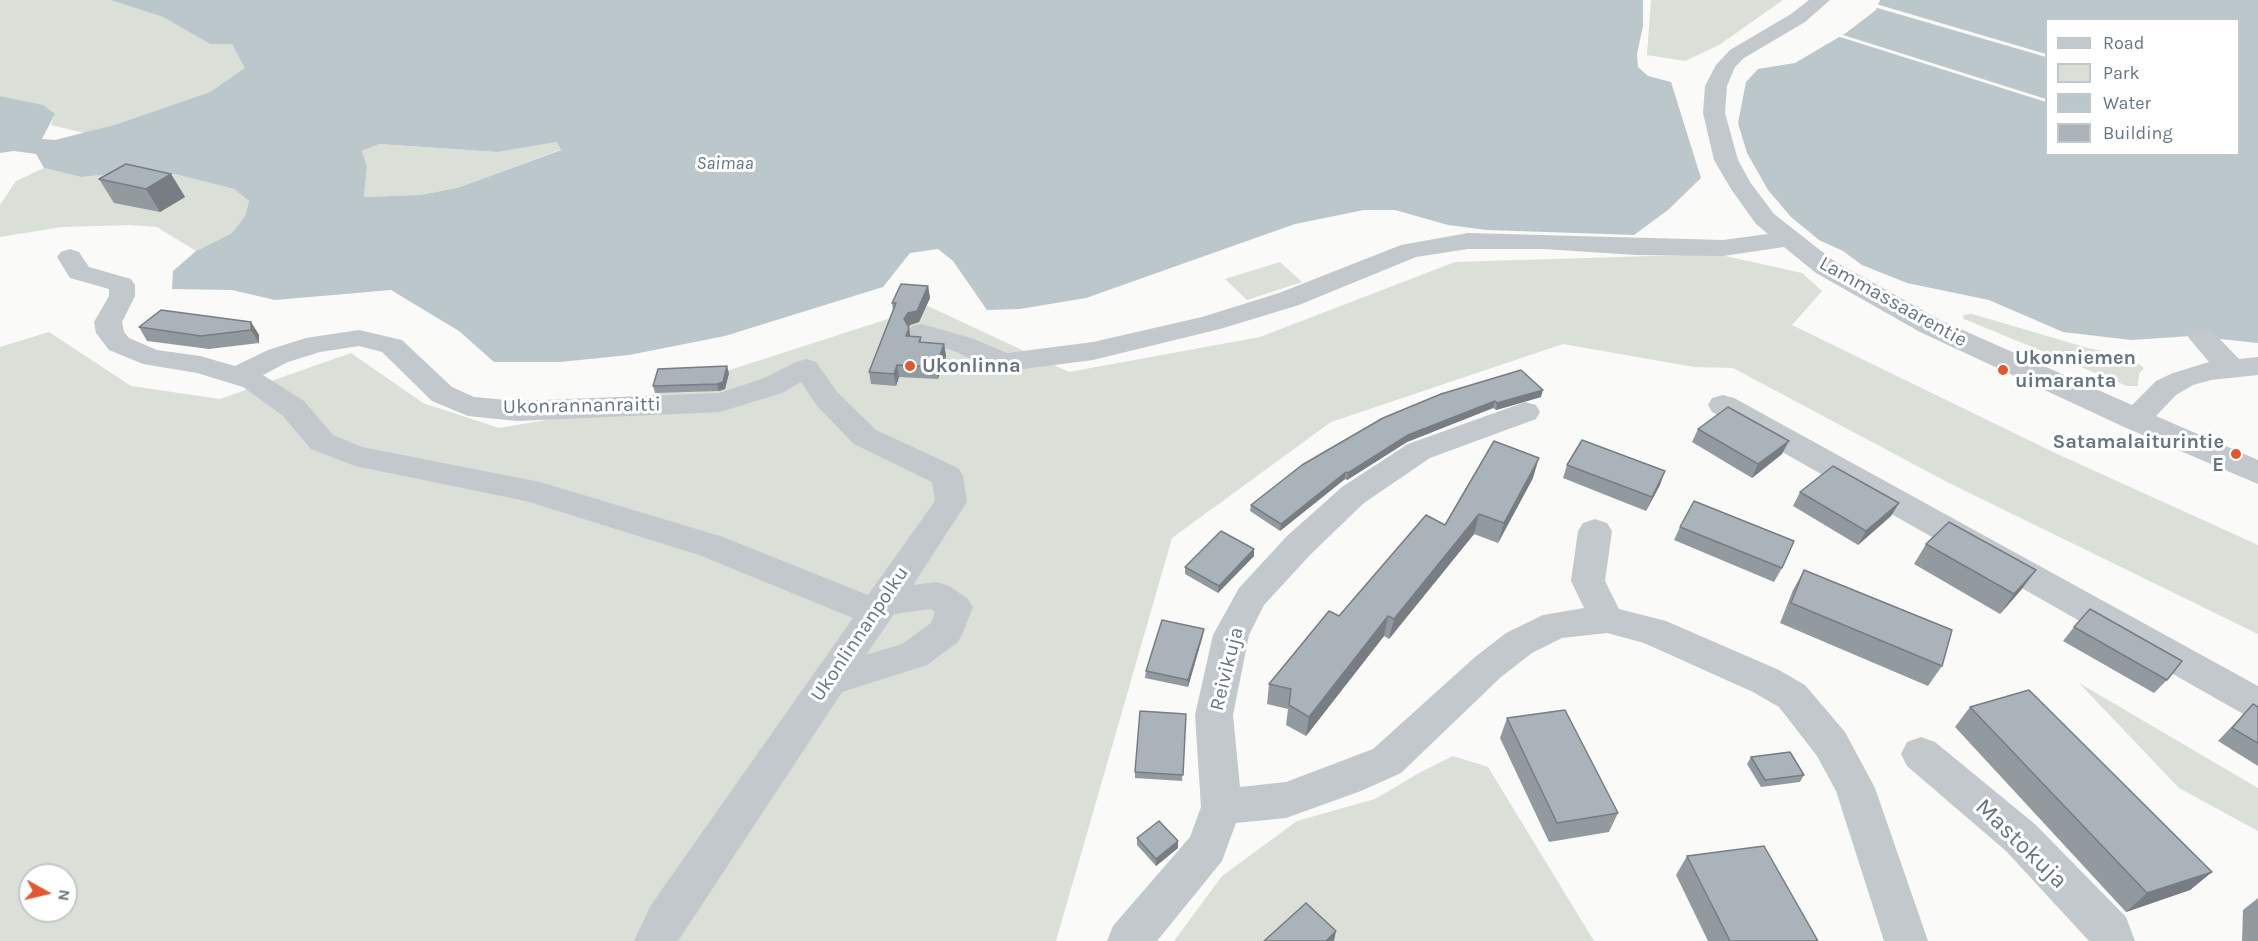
<!DOCTYPE html>
<style>
body{margin:0}
#map{position:relative;width:2258px;height:941px;overflow:hidden;background:#fafaf8;font-family:Karla,sans-serif}
canvas{display:block}
.legend{position:absolute;left:2045px;top:18px;width:195px;height:138px;box-sizing:border-box;background:#fff;border:2px solid #c1c8cd;margin:0;padding:8px 10px;list-style:none;font-size:18px;color:#657683}
.legend li{display:flex;align-items:center;gap:12px;height:30px}
.legend b{width:30px;border:2px solid #c1c8cd}
.north{position:absolute;left:18px;top:863px;width:60px;height:60px;box-sizing:border-box;background:#fff;border:2px solid #c1c8cd;border-radius:50%;rotate:98deg;font-size:16px;font-weight:700;line-height:24px;text-align:center;color:#657683}
.north::after{content:'';display:block;margin:auto;width:21px;height:27px;background:#e4572e;clip-path:polygon(50% 0,100% 100%,50% 72%,0 100%)}
</style>
<div id="map">
<canvas width="2258" height="941"></canvas>
<ul class="legend">
<li><b style="height:8px;background:#c3c8cc"></b>Road</li>
<li><b style="height:16px;background:#dadfd7"></b>Park</li>
<li><b style="height:16px;background:#bbc7cb"></b>Water</li>
<li><b style="height:16px;background:#aab3b9"></b>Building</li>
</ul>
<div class="north">N</div>
</div>
<script>
const g = document.querySelector('canvas').getContext('2d');
g.lineJoin = 'round';
function fill(path, color) {
  g.fillStyle = color;
  g.fill(path, 'evenodd');
}
function shape(rows) {
  const path = new Path2D();
  for (const r of rows) {
    path.moveTo(r[0], r[1]);
    for (let i = 2; i < r.length; i += 2) path.lineTo(r[i], r[i + 1]);
  }
  return path;
}
function stroke(path, color, width, dash) {
  g.strokeStyle = color;
  g.lineWidth = width;
  g.lineCap = dash ? 'butt' : 'round';
  g.setLineDash(dash || []);
  g.stroke(path);
}
function drawText(font, color, halo, rows, align = 'center') {
  g.font = font + ' Karla,sans-serif';
  g.lineWidth = 6;
  g.setLineDash([]);
  g.textBaseline = 'middle';
  g.strokeStyle = halo;
  g.fillStyle = color;
  for (const [text, x, y, turn = 0] of rows) {
    g.save();
    g.translate(x, y);
    g.rotate((+turn || 0) * Math.PI / 180);
    g.textAlign = isNaN(turn) ? turn : align;
    if (halo) g.strokeText(text, 0, 0);
    g.fillText(text, 0, 0);
    g.restore();
  }
}
fill(shape([
 [0,0,110,0,163,17,210,44,232,44,246,68,210,92,114,125,85,133,51,125,55,114,24,101,0,96],
 [1651,0,1783,0,1719,45,1685,61,1647,55],
 [557,142,562,149,457,188,420,195,364,197,367,166,362,151,379,144,498,152],
 [44,168,81,177,124,173,175,174,234,189,249,201,245,216,232,233,196,251,157,227,130,225,62,227,0,237,0,205,16,181],
 [1716,254,1802,273,1822,291,1792,325,2053,452,2258,545,2258,634,1949,483,1733,368,1694,367,1563,344,1331,422,1172,538,1056,941,0,941,0,347,49,332,131,386,220,399,351,353,423,403,499,428,606,410,928,306,1069,372,1260,337,1455,262],
 [30,875,66,875,66,911,30,911],
 [1280,262,1302,282,1247,300,1225,279],
 [1972,314,2088,348,2130,357,2144,368,2139,374,2138,386,2127,386,1964,319,1963,315],
 [2079,683,2258,788,2258,831,2179,788],
 [1453,756,1488,767,1594,941,1174,941,1222,876,1297,821,1375,799,1419,773]
]), '#dadfd7');
fill(shape([
 [110,0,1643,0,1643,26,1637,54,1638,67,1648,76,1671,82,1701,178,1668,210,1634,235,1487,230,1448,225,1395,210,1364,210,1295,224,1086,298,1020,309,987,310,953,261,938,249,910,253,883,287,725,336,629,355,560,362,494,362,459,331,391,290,275,300,232,290,172,289,173,271,196,251,232,233,245,216,249,201,234,189,175,174,124,173,81,177,44,168,36,154,14,151,0,153,0,96,43,105,55,114,42,139,55,140,114,125,210,92,245,68,232,44,210,44,163,17],
 [557,142,561,150,457,188,420,195,364,197,367,166,362,151,379,144,498,152],
 [1880,0,2258,0,2258,343,2191,336,2131,340,2063,332,1989,300,1907,283,1862,265,1843,251,1819,240,1791,217,1768,190,1747,153,1738,123,1746,82,1758,69,1795,63,1846,33,1876,10],
 [2046,20,2238,20,2238,154,2046,154]
]), '#bbc7cb');
fill(shape([
 [1876,4,2046,54,2046,57,1874,7],
 [1840,34,2046,99,2046,102,1837,36]
]), '#fafaf8');
fill(shape([
 [1809,0,1830,0,1805,22,1744,58,1735,67,1727,86,1725,113,1738,160,1750,182,1774,214,1834,261,1940,320,2132,405,2156,381,2173,373,2209,362,2188,337,2192,331,2202,329,2212,331,2239,359,2258,357,2258,375,2211,380,2193,385,2176,395,2156,416,2258,460,2258,484,2124,427,1920,332,1816,273,1784,247,1723,256,1636,255,1544,249,1468,249,1416,257,1299,305,1220,329,1093,360,1007,371,986,366,954,351,912,338,908,332,912,326,922,324,974,339,1007,353,1093,342,1202,317,1279,293,1401,245,1468,233,1723,240,1768,234,1756,224,1731,189,1714,160,1703,113,1705,86,1716,65,1730,50,1791,14,1809,0],
 [70,249,79,252,89,267,131,279,135,285,135,296,122,322,124,332,129,338,157,350,200,356,235,366,268,350,306,338,359,330,402,340,452,387,474,397,517,401,719,393,762,379,796,362,806,359,816,362,837,392,876,430,958,468,963,476,967,502,913,585,937,582,949,586,967,598,973,607,963,632,958,642,927,665,842,692,678,941,634,941,651,905,853,618,699,555,526,501,355,466,311,449,282,415,243,387,197,373,143,364,109,350,96,333,94,322,109,296,109,289,70,278,57,257,61,252,70,249],
 [359,346,382,352,432,401,468,416,517,421,720,412,782,393,801,382,817,406,854,444,932,482,935,501,868,595,723,537,540,482,362,447,333,435,304,401,263,375,288,362,320,352,359,346],
 [931,609,935,612,931,623,902,644,866,655,894,614,931,609],
 [1723,395,1734,398,2258,686,2258,719,2245,715,1712,412,1708,405,1712,398,1723,395],
 [1525,402,1536,405,1540,412,1536,419,1430,458,1364,503,1311,554,1264,605,1249,635,1233,715,1240,787,1286,782,1373,749,1475,657,1506,633,1543,615,1584,608,1571,581,1578,531,1583,523,1595,519,1607,523,1612,531,1605,581,1619,609,1666,621,1779,670,1805,685,1845,732,1875,788,1928,941,1884,941,1836,791,1817,756,1779,707,1753,692,1644,643,1607,633,1562,638,1532,653,1501,677,1401,773,1361,791,1286,818,1236,823,1222,861,1157,941,1107,941,1113,926,1190,837,1201,807,1195,715,1213,635,1239,588,1287,536,1342,487,1408,444,1525,402],
 [1921,737,1935,742,2036,825,2126,917,2135,941,2089,941,2006,851,1907,766,1901,754,1907,742,1921,737]
]), '#c3c8cc');
fill(shape([
 [171,174,185,197,160,212,114,203,99,179],
 [928,286,930,298,919,322,910,325,909,327,910,337,921,337,921,342,944,344,946,356,938,379,899,377,896,386,871,384,869,372,893,311,892,303],
 [251,322,259,335,259,343,209,349,147,341,139,327],
 [729,373,725,389,719,391,655,393,653,386],
 [1441,394,1541,397,1496,410,1493,408,1407,442,1347,480,1345,479,1280,531,1250,511,1251,505],
 [1698,429,1782,454,1752,478,1692,442],
 [1567,465,1660,485,1646,511,1563,478],
 [1533,478,1498,543,1474,534,1389,639,1384,636,1306,736,1286,725,1288,709,1267,704,1269,684,1339,616,1445,525],
 [1800,492,1899,503,1891,516,1858,545,1793,506],
 [1680,527,1782,568,1774,582,1674,540],
 [1926,544,2036,570,2021,590,2000,614,1914,564],
 [1254,549,1254,556,1218,593,1185,574,1185,567],
 [1804,570,1942,666,1928,686,1780,623,1793,590],
 [2074,627,2167,680,2154,693,2063,641],
 [1203,635,1188,687,1145,678,1146,671],
 [2253,704,2258,707,2258,766,2218,741],
 [1970,707,2212,872,2190,890,2126,912,1955,727],
 [1186,714,1182,781,1135,778,1135,772],
 [1507,718,1618,813,1609,832,1549,842,1500,738],
 [1751,757,1804,775,1800,782,1761,787,1747,764],
 [1137,838,1178,848,1156,866,1137,845],
 [1687,856,1818,941,1708,941,1676,875],
 [2258,898,2258,941,2242,941,2243,910]
]), '#929a9f');
fill(shape([
 [171,174,185,197,160,212,146,189],
 [928,286,930,298,919,322,910,325,906,331,904,319],
 [251,322,259,335,259,343,251,330],
 [909,328,911,340,906,336],
 [944,344,946,356,938,379,936,367],
 [897,365,899,377,896,386,894,374],
 [727,366,729,373,725,389,719,391,717,384],
 [1543,390,1541,397,1496,410,1497,403],
 [1495,401,1493,408,1407,442,1347,480,1348,473,1408,435],
 [1789,441,1782,454,1752,478,1758,464],
 [1539,458,1533,478,1498,543,1504,523],
 [1665,471,1660,485,1646,511,1652,497],
 [1346,472,1345,479,1280,531,1281,524],
 [1899,503,1891,516,1858,545,1866,531],
 [1479,514,1474,534,1389,639,1394,619],
 [1254,549,1254,556,1218,593,1219,586],
 [2036,570,2021,590,2000,614,2014,594],
 [1388,616,1384,636,1306,736,1309,717],
 [1204,629,1203,635,1188,687,1188,680],
 [1178,841,1178,848,1156,866,1156,859],
 [2212,872,2190,890,2126,912,2147,893],
 [1336,931,1334,941,1326,941]
]), '#777d82');
const building = shape([
 [126,164,171,174,146,189,99,179,126,164],
 [901,284,928,286,917,311,908,313,904,319,909,328,906,336,921,337,919,342,944,344,936,367,897,365,894,374,869,372,896,303,892,303,901,284],
 [161,310,251,322,251,330,201,336,139,327,161,310],
 [727,366,723,382,717,384,653,386,658,369,727,366],
 [1521,370,1543,390,1497,403,1495,401,1408,435,1348,473,1346,472,1281,524,1251,505,1302,465,1383,418,1441,394,1521,370],
 [1728,407,1789,441,1758,464,1698,429,1728,407],
 [1582,440,1665,471,1652,497,1567,465,1582,440],
 [1494,441,1539,458,1504,523,1479,514,1394,619,1388,616,1309,717,1289,705,1291,689,1269,684,1329,611,1339,616,1426,515,1445,525,1494,441],
 [1833,466,1899,503,1866,531,1800,492,1833,466],
 [1694,501,1794,541,1782,568,1680,527,1694,501],
 [1949,522,2036,570,2014,594,1926,544,1949,522],
 [1221,531,1254,549,1219,586,1185,567,1221,531],
 [1804,570,1952,630,1942,666,1791,603,1804,570],
 [2090,609,2182,661,2167,680,2074,627,2090,609],
 [1162,620,1204,629,1188,680,1146,671,1162,620],
 [2029,690,2212,872,2147,893,1970,707,2029,690],
 [2253,704,2258,707,2258,743,2232,728,2253,704],
 [1565,710,1618,813,1557,823,1507,718,1565,710],
 [1140,711,1186,714,1183,775,1135,772,1140,711],
 [1790,752,1804,775,1765,780,1751,757,1790,752],
 [1159,821,1178,841,1156,859,1137,838,1159,821],
 [1764,846,1818,941,1730,941,1687,856,1764,846],
 [1306,903,1336,931,1326,941,1264,941,1306,903]
]);
fill(building, '#aab3b9');
stroke(building, '#777d82', 1.5);
for (const [x, y, r, color] of [
 [910,366,6,"#e4572e"],
 [2003,370,6,"#e4572e"],
 [2236,454,6,"#e4572e"]
]) {
  const dot = new Path2D();
  dot.arc(x, y, r, 0, 2 * Math.PI);
  g.fillStyle = color;
  g.fill(dot);
  stroke(dot, '#fff', 2);
}
drawText('italic 18px', '#60757c', '#fff', [
 ["Saimaa",725,164]
]);
drawText('20px', '#657683', '#fff', [
 ["Lammassaarentie",1893,302,29],
 ["Ukonrannanraitti",582,406,-1],
 ["Ukonlinnanpolku",860,634,-56],
 ["Reivikuja",1227,669,-76]
]);
drawText('bold 20px', '#657683', '#fff', [
 ["Ukonniemen",2015,358],
 ["uimaranta",2015,381],
 ["Ukonlinna",922,366],
 ["Satamalaiturintie",2224,442,"right"],
 ["E",2224,465,"right"]
], 'left');
drawText('24px', '#657683', '#fff', [
 ["Mastokuja",2021,844,44]
]);
</script>
